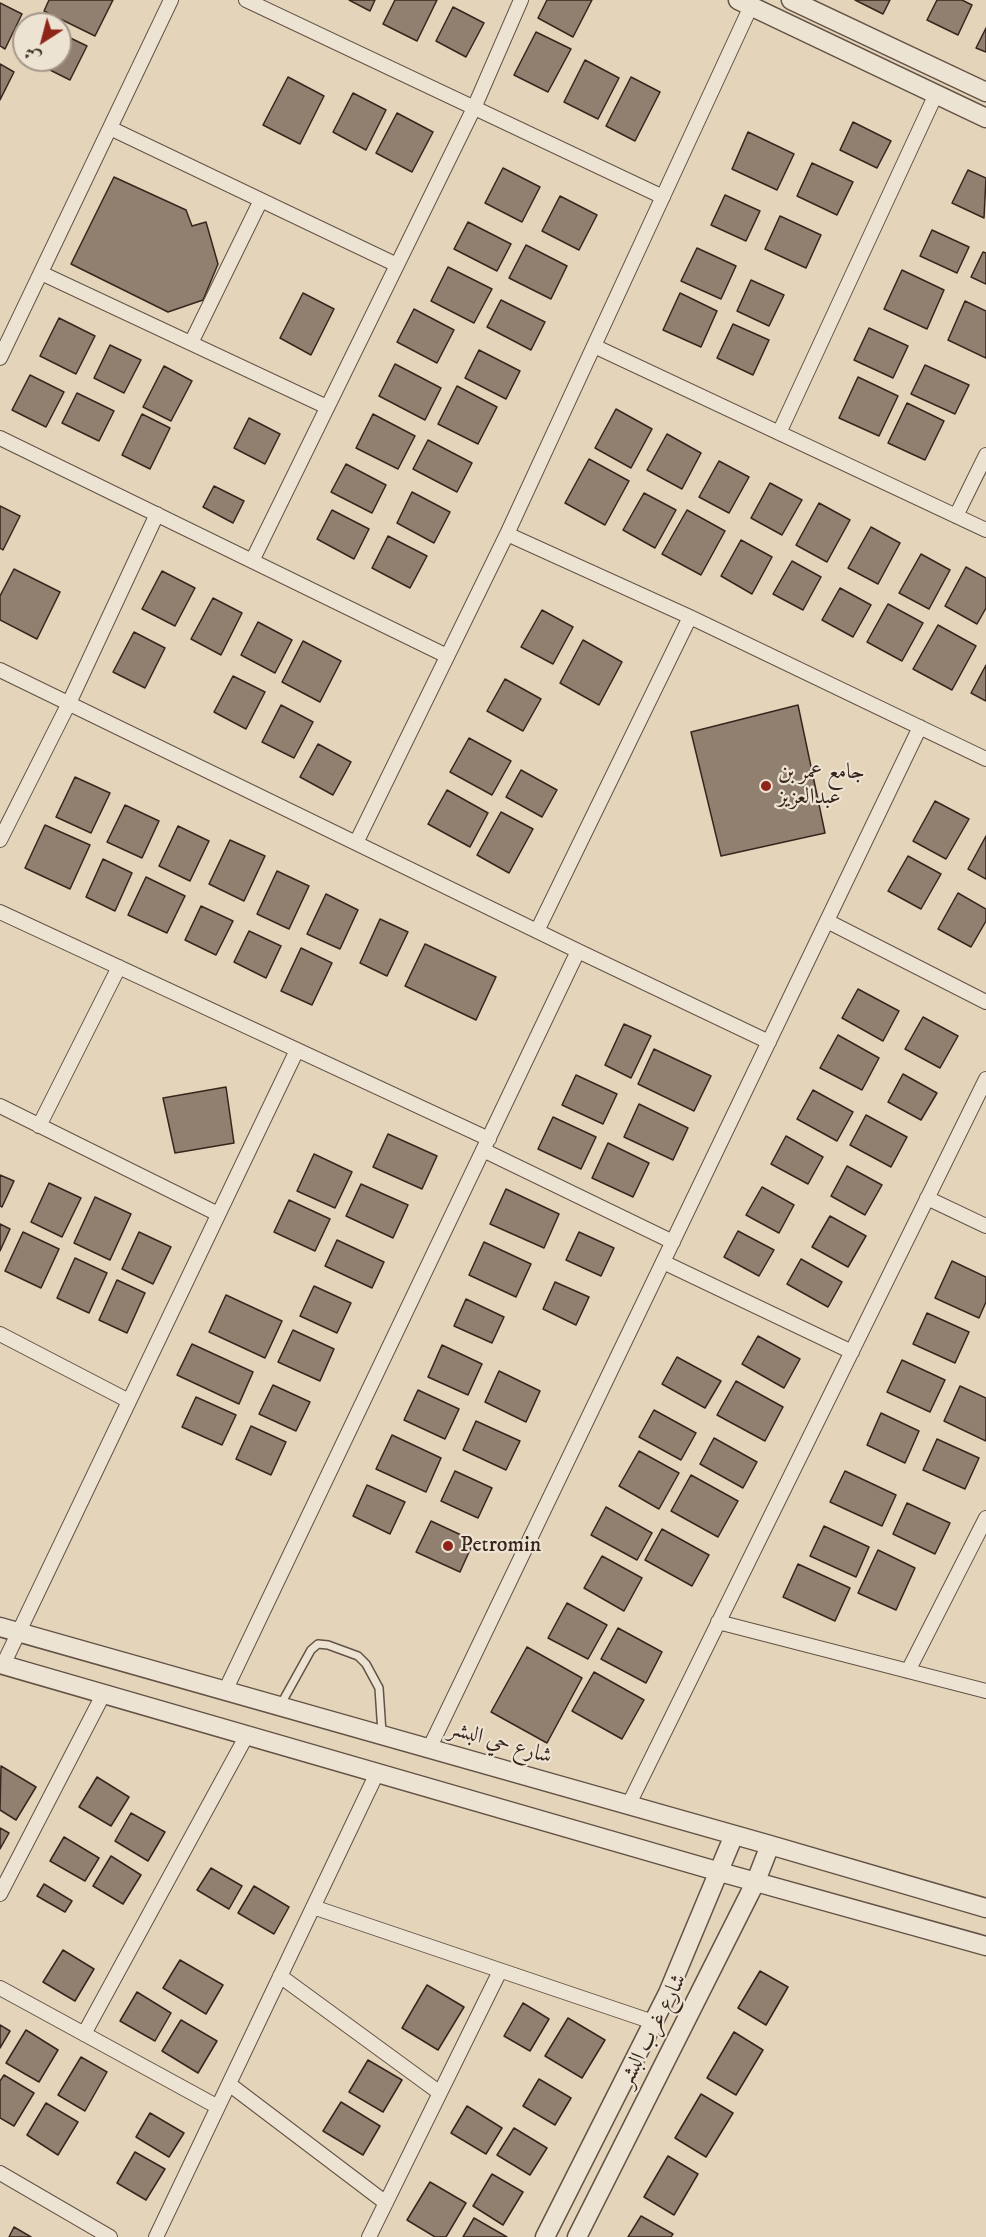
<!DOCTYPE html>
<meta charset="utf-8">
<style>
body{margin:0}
#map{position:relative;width:986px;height:2237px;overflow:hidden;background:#e4d4b9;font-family:"IM FELL DW Pica",Amiri,serif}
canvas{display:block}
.north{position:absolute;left:12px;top:12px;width:60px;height:60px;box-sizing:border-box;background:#ede3d2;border:2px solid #a5978a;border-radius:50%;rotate:216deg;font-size:16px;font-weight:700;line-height:24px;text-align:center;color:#38261e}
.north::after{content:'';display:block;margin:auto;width:21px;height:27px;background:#8f2418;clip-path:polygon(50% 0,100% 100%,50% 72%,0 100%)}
</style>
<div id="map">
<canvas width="986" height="2237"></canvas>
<div class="north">ش</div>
</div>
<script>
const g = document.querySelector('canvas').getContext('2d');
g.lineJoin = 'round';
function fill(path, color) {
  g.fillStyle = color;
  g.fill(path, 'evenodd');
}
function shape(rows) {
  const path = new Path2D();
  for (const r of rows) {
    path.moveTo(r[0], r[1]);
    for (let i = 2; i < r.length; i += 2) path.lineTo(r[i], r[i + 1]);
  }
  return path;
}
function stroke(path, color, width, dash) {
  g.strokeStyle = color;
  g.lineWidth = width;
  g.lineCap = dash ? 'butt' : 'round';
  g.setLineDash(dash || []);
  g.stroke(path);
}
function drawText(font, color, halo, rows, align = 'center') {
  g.font = font + ' "IM FELL DW Pica",Amiri,serif';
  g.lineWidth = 4.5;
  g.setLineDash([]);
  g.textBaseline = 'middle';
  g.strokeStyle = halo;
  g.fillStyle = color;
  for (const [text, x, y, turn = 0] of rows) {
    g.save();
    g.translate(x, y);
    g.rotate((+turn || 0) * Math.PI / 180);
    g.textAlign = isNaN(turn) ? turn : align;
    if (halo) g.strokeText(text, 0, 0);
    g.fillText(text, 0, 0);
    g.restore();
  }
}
const building = shape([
 [49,0,113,0,95,36,44,11,49,0],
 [349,0,375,0,370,11,349,0],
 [395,0,437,0,417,41,383,24,395,0],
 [547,0,592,0,573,37,538,18,547,0],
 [855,0,890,0,883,14,855,0],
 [937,0,962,0,972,5,958,35,927,20,937,0],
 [0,3,22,14,5,49,0,46,0,3],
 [453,7,484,23,466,57,436,41,453,7],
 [986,28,986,52,976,48,986,28],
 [536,32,571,49,548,92,514,75,536,32],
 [60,33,87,46,70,80,30,60,60,60,60,33],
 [585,60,619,78,598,119,564,102,585,60],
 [0,64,14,72,0,100,0,64],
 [288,77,324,96,300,144,263,125,288,77],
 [631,77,660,92,635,141,606,126,631,77],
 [353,93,386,110,366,150,333,132,353,93],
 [397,113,433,132,412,172,376,153,397,113],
 [853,122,891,141,877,168,840,150,853,122],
 [748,132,794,154,777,190,732,169,748,132],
 [812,163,853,182,837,215,797,196,812,163],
 [503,168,540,187,522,222,485,203,503,168],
 [968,170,986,178,984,218,952,203,968,170],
 [114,177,186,210,192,226,206,222,218,264,203,300,168,312,71,264,114,177],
 [725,195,760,211,746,241,711,225,725,195],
 [560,196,597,215,579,250,542,231,560,196],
 [780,216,821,235,806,268,765,249,780,216],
 [468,222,511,244,497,271,454,249,468,222],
 [932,230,969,247,957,273,920,256,932,230],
 [526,245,567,266,551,299,509,278,526,245],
 [697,248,736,266,721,299,681,281,697,248],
 [983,252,986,253,986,284,971,277,983,252],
 [448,267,492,289,474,323,431,301,448,267],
 [902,270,944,290,927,329,884,309,902,270],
 [751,280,784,295,769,326,737,311,751,280],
 [303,293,334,309,311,355,280,338,303,293],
 [680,293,717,311,701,347,663,330,680,293],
 [501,300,545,322,531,350,487,327,501,300],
 [965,301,986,311,986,358,948,340,965,301],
 [414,309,454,330,437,363,397,342,414,309],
 [59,318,95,336,76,374,40,356,59,318],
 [733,324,769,340,753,375,717,358,733,324],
 [869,328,908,346,893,378,854,360,869,328],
 [110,345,141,360,124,393,94,378,110,345],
 [479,350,520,371,506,399,465,378,479,350],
 [395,364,441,388,425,420,379,396,395,364],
 [925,365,969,385,955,414,911,394,925,365],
 [164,366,192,381,171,421,143,407,164,366],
 [30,375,64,392,46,427,12,410,30,375],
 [858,377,898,396,879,436,839,418,858,377],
 [457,386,497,407,478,444,438,424,457,386],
 [77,393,114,411,99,441,62,423,77,393],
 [907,403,944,421,925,460,888,443,907,403],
 [616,409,652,429,631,468,595,448,616,409],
 [142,414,170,428,150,469,122,455,142,414],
 [373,414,415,436,398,469,356,448,373,414],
 [249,418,280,434,265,464,234,448,249,418],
 [667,434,701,453,682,489,647,470,667,434],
 [428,440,472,463,457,492,413,469,428,440],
 [589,459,629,481,605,525,565,503,589,459],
 [719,461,749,477,729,513,699,497,719,461],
 [346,464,386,485,372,513,331,492,346,464],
 [770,483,802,500,782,535,751,518,770,483],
 [214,486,244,501,233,523,203,507,214,486],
 [412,492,450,512,434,543,397,523,412,492],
 [644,493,676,510,655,548,623,530,644,493],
 [819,503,850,520,827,562,796,545,819,503],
 [0,506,20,516,3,550,0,548,0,506],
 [332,510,369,529,354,559,317,539,332,510],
 [687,510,725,531,701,575,662,554,687,510],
 [871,527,900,543,878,584,848,568,871,527],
 [388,536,427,556,410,588,372,568,388,536],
 [741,540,772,557,752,594,721,576,741,540],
 [921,554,950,570,929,609,899,593,921,554],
 [792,561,821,577,803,610,773,594,792,561],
 [966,567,986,578,986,608,977,624,945,606,966,567],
 [14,569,60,592,37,639,0,620,0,596,14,569],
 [162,571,195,588,175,626,142,609,162,571],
 [840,588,871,605,853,637,822,620,840,588],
 [213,598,242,613,221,655,191,639,213,598],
 [888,604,923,623,902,661,867,642,888,604],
 [542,610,573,627,553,664,521,647,542,610],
 [258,622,292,640,275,673,241,655,258,622],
 [938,625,976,646,952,690,913,669,938,625],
 [134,632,165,648,145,688,113,672,134,632],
 [583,640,622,662,599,705,560,683,583,640],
 [303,641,341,661,320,702,282,682,303,641],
 [986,665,986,701,971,693,986,665],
 [233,676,265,692,246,729,214,712,233,676],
 [505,679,541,699,523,731,487,711,505,679],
 [281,705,313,722,294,758,262,742,281,705],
 [798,705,825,833,721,856,691,732,798,705],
 [469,738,511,761,492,795,450,772,469,738],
 [318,744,351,762,333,795,300,777,318,744],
 [521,770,557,790,542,817,506,797,521,770],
 [75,777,110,793,91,833,56,817,75,777],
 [447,790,488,813,470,847,428,824,447,790],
 [935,801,969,819,946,859,913,841,935,801],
 [125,805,159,821,142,858,107,842,125,805],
 [501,812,533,829,509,873,477,855,501,812],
 [45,825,90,845,70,889,25,868,45,825],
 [178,826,209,841,190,881,159,866,178,826],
 [986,836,986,879,968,869,986,836],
 [230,840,265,856,244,901,209,884,230,840],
 [908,856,941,874,921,909,888,891,908,856],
 [103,859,132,873,115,911,86,897,103,859],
 [277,871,309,886,289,929,257,914,277,871],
 [146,877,185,896,167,933,128,915,146,877],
 [958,893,986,909,986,921,971,947,938,929,958,893],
 [326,894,358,910,340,949,307,934,326,894],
 [201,906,233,921,216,955,185,940,201,906],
 [380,919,408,932,387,976,360,963,380,919],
 [249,931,281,946,266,978,234,962,249,931],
 [425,944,496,977,476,1020,405,986,425,944],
 [301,948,332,963,312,1005,281,991,301,948],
 [858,989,899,1011,883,1041,842,1018,858,989],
 [923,1017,958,1036,940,1068,905,1049,923,1017],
 [624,1024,651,1036,631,1078,605,1065,624,1024],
 [838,1035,879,1058,862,1090,820,1068,838,1035],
 [654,1049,711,1076,694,1111,638,1084,654,1049],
 [903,1074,937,1093,921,1120,888,1102,903,1074],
 [576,1075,617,1094,603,1124,562,1105,576,1075],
 [226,1087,234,1143,175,1153,163,1098,226,1087],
 [813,1090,853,1112,837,1141,797,1119,813,1090],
 [639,1104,688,1128,673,1160,624,1137,639,1104],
 [866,1115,907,1137,891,1167,850,1145,866,1115],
 [553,1117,596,1137,581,1169,538,1149,553,1117],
 [388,1134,437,1156,422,1189,373,1167,388,1134],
 [786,1136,823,1157,808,1184,771,1164,786,1136],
 [608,1143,649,1163,633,1197,592,1178,608,1143],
 [314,1154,352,1172,335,1208,297,1191,314,1154],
 [847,1166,882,1185,865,1215,831,1196,847,1166],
 [0,1175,14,1181,2,1207,0,1206,0,1175],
 [49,1183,81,1198,62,1237,31,1222,49,1183],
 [361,1184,408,1205,393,1238,346,1216,361,1184],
 [762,1187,794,1205,779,1233,746,1215,762,1187],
 [506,1189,559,1214,544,1248,490,1224,506,1189],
 [95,1197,131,1214,110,1260,74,1243,95,1197],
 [289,1200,330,1219,315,1251,274,1232,289,1200],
 [830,1216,866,1236,848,1267,812,1247,830,1216],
 [0,1224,10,1229,0,1251,0,1224],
 [738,1231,774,1250,759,1276,724,1257,738,1231],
 [23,1232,59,1249,41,1288,5,1271,23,1232],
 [139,1232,171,1247,153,1284,122,1269,139,1232],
 [579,1232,614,1248,601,1276,566,1260,579,1232],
 [337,1240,384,1262,372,1288,325,1266,337,1240],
 [484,1242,531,1264,516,1297,469,1275,484,1242],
 [75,1258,107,1273,89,1313,57,1298,75,1258],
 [801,1259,842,1282,828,1307,787,1284,801,1259],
 [952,1261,986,1277,986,1302,979,1318,935,1298,952,1261],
 [117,1280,145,1293,127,1333,99,1320,117,1280],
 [555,1282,589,1297,576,1325,543,1309,555,1282],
 [314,1286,351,1303,337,1333,300,1316,314,1286],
 [226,1295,282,1321,265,1358,209,1332,226,1295],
 [466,1299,504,1317,492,1343,454,1326,466,1299],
 [927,1313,969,1332,955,1363,913,1344,927,1313],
 [293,1330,334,1349,320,1381,278,1362,293,1330],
 [758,1336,800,1359,784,1388,742,1364,758,1336],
 [192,1344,253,1372,239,1404,177,1375,192,1344],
 [442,1345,482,1364,468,1395,428,1377,442,1345],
 [677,1357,721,1381,705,1408,662,1384,677,1357],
 [902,1360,945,1380,930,1412,887,1392,902,1360],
 [499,1371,540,1391,526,1422,485,1402,499,1371],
 [736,1381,783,1407,765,1441,717,1415,736,1381],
 [273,1385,310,1402,296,1431,259,1414,273,1385],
 [960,1386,986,1398,986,1441,944,1421,960,1386],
 [418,1390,459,1409,445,1439,404,1420,418,1390],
 [196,1397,236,1415,222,1445,182,1427,196,1397],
 [654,1410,696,1433,681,1460,639,1437,654,1410],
 [881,1413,919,1431,905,1463,867,1445,881,1413],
 [476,1421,520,1441,506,1470,463,1450,476,1421],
 [251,1426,286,1442,271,1475,236,1459,251,1426],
 [392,1435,441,1458,426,1492,376,1469,392,1435],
 [714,1438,757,1462,743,1488,700,1464,714,1438],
 [937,1439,979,1458,965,1489,923,1470,937,1439],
 [639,1451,679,1473,659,1509,619,1486,639,1451],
 [455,1471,492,1488,478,1518,441,1501,455,1471],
 [845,1471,896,1495,882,1526,830,1502,845,1471],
 [691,1475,738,1501,718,1537,671,1511,691,1475],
 [367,1485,405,1502,390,1534,353,1516,367,1485],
 [907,1503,950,1523,935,1554,893,1534,907,1503],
 [606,1507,652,1533,637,1560,591,1535,606,1507],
 [431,1521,474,1541,460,1572,416,1552,431,1521],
 [824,1526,869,1547,856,1577,810,1556,824,1526],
 [662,1529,709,1555,692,1586,645,1560,662,1529],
 [878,1550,915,1568,896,1610,858,1593,878,1550],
 [602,1556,642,1578,624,1611,584,1588,602,1556],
 [798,1564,850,1588,835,1621,783,1597,798,1564],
 [567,1603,607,1625,588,1659,548,1638,567,1603],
 [618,1628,662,1652,646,1683,601,1659,618,1628],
 [527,1647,582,1678,547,1743,491,1712,527,1647],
 [594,1672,644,1700,622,1739,572,1711,594,1672],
 [1,1766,36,1787,16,1820,0,1810,1,1766],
 [97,1777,129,1797,111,1826,79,1807,97,1777],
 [131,1813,165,1832,148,1861,115,1841,131,1813],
 [0,1828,9,1833,0,1849,0,1828],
 [64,1837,99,1858,85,1881,50,1861,64,1837],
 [111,1856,141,1875,123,1904,93,1886,111,1856],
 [211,1868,242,1886,229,1909,197,1890,211,1868],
 [44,1884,72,1901,65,1912,37,1896,44,1884],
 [254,1886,289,1907,274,1934,238,1913,254,1886],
 [63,1950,94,1969,75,2001,43,1982,63,1950],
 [180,1960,223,1985,206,2014,163,1988,180,1960],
 [760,1971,788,1987,766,2025,738,2008,760,1971],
 [427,1985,464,2007,438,2050,402,2028,427,1985],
 [137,1992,171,2013,155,2041,120,2021,137,1992],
 [523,2003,549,2019,530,2051,504,2036,523,2003],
 [568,2018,605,2040,582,2078,545,2056,568,2018],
 [181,2020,217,2041,198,2073,162,2051,181,2020],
 [0,2025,10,2031,0,2048,0,2025],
 [26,2030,58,2050,39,2082,6,2063,26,2030],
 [734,2032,763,2050,736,2095,707,2078,734,2032],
 [81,2057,107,2072,85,2111,58,2095,81,2057],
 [368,2060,402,2080,383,2112,349,2092,368,2060],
 [4,2075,34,2093,14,2126,0,2118,0,2081,4,2075],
 [539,2079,571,2098,555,2125,523,2106,539,2079],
 [701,2094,733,2113,706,2157,675,2138,701,2094],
 [341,2102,380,2126,363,2155,323,2131,341,2102],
 [46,2103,78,2122,58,2155,27,2135,46,2103],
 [467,2106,502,2128,486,2154,451,2133,467,2106],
 [150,2113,184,2133,169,2157,136,2137,150,2113],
 [514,2128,547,2148,530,2175,497,2155,514,2128],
 [135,2152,165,2169,146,2200,117,2183,135,2152],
 [668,2156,698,2174,674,2215,644,2197,668,2156],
 [492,2174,523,2192,503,2225,473,2206,492,2174],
 [430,2182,466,2203,446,2237,435,2237,407,2220,430,2182],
 [641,2216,673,2234,671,2237,628,2237,641,2216],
 [474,2218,507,2237,463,2237,474,2218],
 [14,2227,31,2237,9,2237,14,2227]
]);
fill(building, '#91806f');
stroke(building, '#38261e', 1.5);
const service = shape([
 [281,1704,311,1650,318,1644,328,1645,358,1656,366,1664,379,1688,382,1733]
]);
const minor = shape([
 [246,0,663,197],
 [110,128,397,265],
 [41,273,327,407],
 [191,343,261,200],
 [594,346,986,530],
 [0,358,171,0],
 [779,433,936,94],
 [0,438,447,656],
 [956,516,986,455],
 [507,534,690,617,986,759],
 [252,561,474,108,521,0],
 [0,670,578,951,769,1042],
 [0,840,69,703,157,514],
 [356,843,507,534,751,6],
 [0,912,489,1139],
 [827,921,986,1002],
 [537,931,690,617],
 [0,1106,218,1214],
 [39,1126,119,967],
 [483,1150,673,1242],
 [927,1198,986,1226],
 [663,1262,852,1352],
 [0,1334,129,1401],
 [718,1622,986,1691],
 [3,1665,297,1050],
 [908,1671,986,1518],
 [225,1691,578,951],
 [429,1749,920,727],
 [628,1806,986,1079],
 [0,1894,104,1693],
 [313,1907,653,2022],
 [280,1976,440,2093],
 [0,1988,218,2107],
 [84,2034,247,1735],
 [229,2084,386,2203],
 [0,2173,110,2237],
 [156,2237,377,1773],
 [369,2237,500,1971]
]);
const tertiary = shape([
 [738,0,986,118],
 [791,0,986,92],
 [0,1627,770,1845,986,1908],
 [0,1664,720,1872,986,1946],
 [545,2237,668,1993,734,1835],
 [577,2237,756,1881,770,1845]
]);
stroke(service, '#635245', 10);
stroke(minor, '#635245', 16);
stroke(tertiary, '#635245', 21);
stroke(service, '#ede3d2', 7);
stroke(minor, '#ede3d2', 14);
stroke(tertiary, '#ede3d2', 18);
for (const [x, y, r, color] of [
 [766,786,6,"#8f2418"],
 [448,1546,6,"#8f2418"]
]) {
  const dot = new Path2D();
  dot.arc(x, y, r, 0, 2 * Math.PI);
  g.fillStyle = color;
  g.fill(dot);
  stroke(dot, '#ede3d2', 2);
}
drawText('22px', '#38261e', '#ede3d2', [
 ["جامع عمر بن",778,773],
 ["عبدالعزيز",778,798],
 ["Petromin",460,1546]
], 'left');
drawText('22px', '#38261e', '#ede3d2', [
 ["شارع حي البشر",500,1744,16],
 ["شارع غرب البشر",654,2031,-63]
]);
</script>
